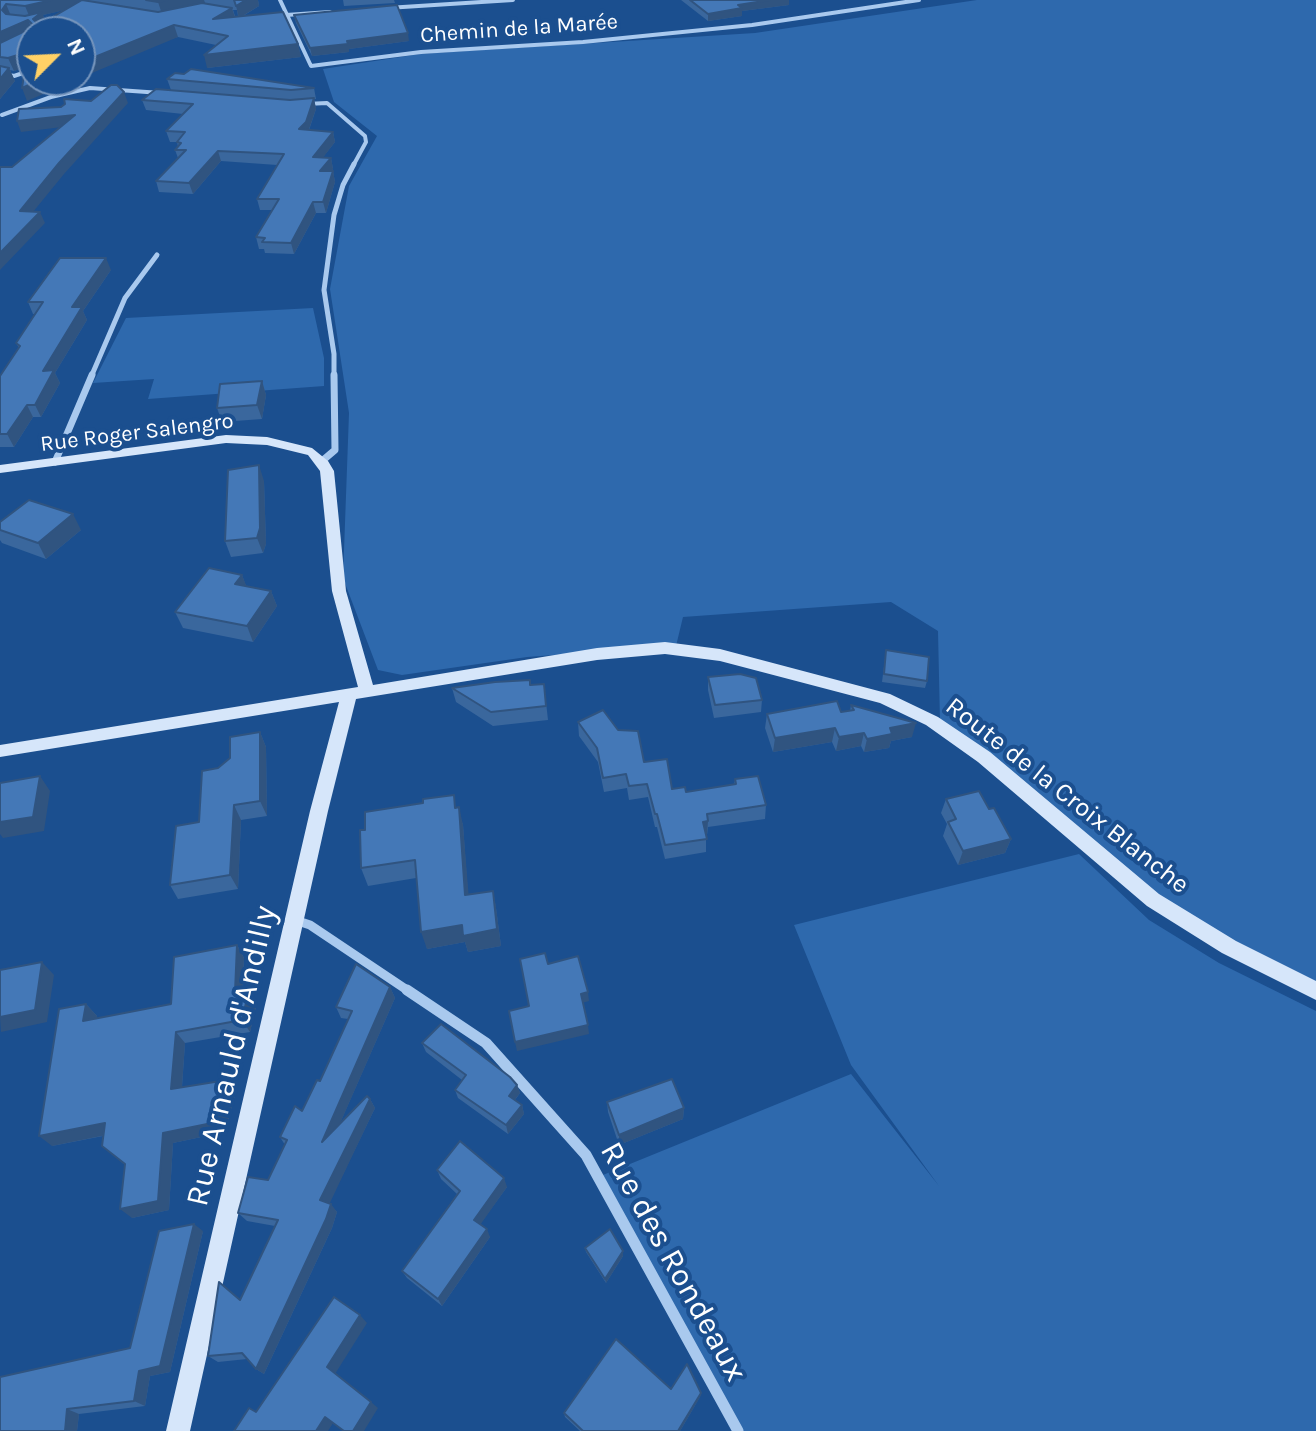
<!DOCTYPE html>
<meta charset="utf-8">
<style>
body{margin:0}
#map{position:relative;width:1316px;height:1431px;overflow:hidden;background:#1b4f8f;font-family:Karla,sans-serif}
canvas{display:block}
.north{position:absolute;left:16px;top:16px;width:80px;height:80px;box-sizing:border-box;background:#1b4f8f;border:2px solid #7695bc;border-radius:50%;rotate:66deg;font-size:22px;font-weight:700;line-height:32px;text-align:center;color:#fff}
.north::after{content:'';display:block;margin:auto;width:28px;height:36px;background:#ffd166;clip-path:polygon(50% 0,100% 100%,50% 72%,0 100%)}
</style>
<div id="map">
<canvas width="1316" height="1431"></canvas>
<div class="north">N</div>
</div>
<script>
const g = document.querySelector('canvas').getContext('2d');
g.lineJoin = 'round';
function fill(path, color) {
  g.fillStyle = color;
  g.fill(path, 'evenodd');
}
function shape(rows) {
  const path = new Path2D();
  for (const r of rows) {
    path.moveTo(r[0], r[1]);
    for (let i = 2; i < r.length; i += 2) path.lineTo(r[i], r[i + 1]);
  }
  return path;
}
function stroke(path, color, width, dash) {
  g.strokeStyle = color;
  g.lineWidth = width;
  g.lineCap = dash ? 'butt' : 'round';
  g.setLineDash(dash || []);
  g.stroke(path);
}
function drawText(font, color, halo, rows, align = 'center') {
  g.font = font + ' Karla,sans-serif';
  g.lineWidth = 8;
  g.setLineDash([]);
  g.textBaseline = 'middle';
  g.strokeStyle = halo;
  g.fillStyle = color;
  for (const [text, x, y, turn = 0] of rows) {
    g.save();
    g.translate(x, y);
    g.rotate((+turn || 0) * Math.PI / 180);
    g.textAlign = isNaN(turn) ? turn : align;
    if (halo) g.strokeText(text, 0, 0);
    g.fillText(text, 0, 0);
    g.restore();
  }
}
fill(shape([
 [977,0,1316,0,1316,988,1173,912,940,722,938,631,891,602,683,617,676,646,527,657,402,675,378,670,343,578,349,413,330,289,349,186,377,136,334,102,323,69,420,54,755,33],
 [313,308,324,358,324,386,148,399,154,379,93,383,126,318],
 [1079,854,1149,920,1219,963,1316,1011,1316,1431,737,1431,598,1177,851,1074,939,1186,851,1065,794,925]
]), '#2e69ad');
stroke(shape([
 [280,0,311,66,421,52,583,42,752,25,919,0],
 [387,8,513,0],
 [286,15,330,12],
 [0,73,14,76,32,70],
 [306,104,327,103,365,136,366,142,353,166],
 [2,115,51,97,90,88,161,93]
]), '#a9c9ee', 4);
stroke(shape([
 [91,377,125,298,157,255],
 [334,377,334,354,324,290,334,215,343,185,354,164]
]), '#a9c9ee', 5);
stroke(shape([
 [322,461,335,450,334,375],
 [55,462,92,375]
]), '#a9c9ee', 7);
stroke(shape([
 [295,920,310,925,410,992]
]), '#a9c9ee', 9);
stroke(shape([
 [407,990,486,1043,586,1155,738,1431]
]), '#a9c9ee', 11);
fill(shape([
 [226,435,267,437,312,448,328,461,334,471,346,591,373,685,597,648,665,642,720,649,890,694,938,717,990,752,1159,894,1236,941,1316,981,1316,1000,1222,953,1147,906,978,762,926,725,880,703,720,661,665,654,597,660,356,699,328,811,190,1431,166,1431,310,811,339,702,0,757,0,745,358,687,332,591,320,471,308,455,267,445,226,443,0,473,0,465,226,435]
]), '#d6e6fa');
fill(shape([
 [0,0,258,0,259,6,243,16,298,44,301,57,207,68,216,45,178,37,32,80,27,101,25,67,14,71,10,70,15,81,0,99],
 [64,10,45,21,43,15],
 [233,10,237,10,238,16,235,16],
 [343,0,394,0,395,3,344,6],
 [681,0,789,0,789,5,742,11,742,16,708,21],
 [294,15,409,41,349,49,349,52,312,56,296,23],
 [184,74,314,88,316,99,314,99,316,109,309,130,333,132,335,142,323,157,331,158,333,169,331,171,333,171,335,182,326,213,316,213,294,254,265,253,264,249,259,249,256,237,272,210,260,210,257,199,277,165,221,161,193,194,159,192,156,181,178,158,175,150,178,147,177,142,170,142,166,131,183,114,146,110,142,100,171,90,167,79],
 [111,270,83,311,87,320,55,373,60,383,41,417,33,417,14,447,0,447,0,376,19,348,16,343,35,314,33,314,28,302],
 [262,381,266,395,262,419,222,422,217,408],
 [264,481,266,544,263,553,231,557,225,541],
 [0,522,81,530,46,559,2,543,0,540],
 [242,575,246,586,271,591,277,606,253,642,183,628,175,612],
 [886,650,927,681,925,688,882,682],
 [708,677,762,700,761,712,714,718,708,690],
 [544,684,548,720,493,726,456,702,452,688],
 [851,705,912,737,891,741,889,748,864,752,861,746,836,751,832,742,773,752,765,728,767,714,841,712,850,711],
 [578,722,618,730,644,762,672,789,686,792,734,785,735,779,766,805,765,819,708,827,707,835,706,835,706,852,665,859,657,827,655,827,648,797,629,800,627,788,604,792,598,762,579,736],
 [260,732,266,747,267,816,241,820,238,889,178,899,170,885,199,822,218,768],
 [946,799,989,809,1011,839,1005,853,958,865,943,836,947,824,941,813],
 [457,807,463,825,468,895,493,891,496,908,501,946,468,952,465,942,427,949,416,878,368,886,361,868],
 [237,945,244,958,243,991,249,990,257,1002,250,1032,185,1043,182,1087,227,1080,236,1091,225,1132,173,1143,169,1210,132,1218,125,1165,102,1146,103,1136,52,1146,86,1004,97,1016,96,1019,171,1004],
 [390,987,395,998,340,1123,370,1099,375,1108,329,1203,337,1212,332,1228,264,1374,256,1369,247,1359,218,1362,208,1356,240,1299,275,1226,247,1221,238,1213,268,1180,285,1145,280,1137,302,1111,320,1081,348,1019,341,1018,336,1007],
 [422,1043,517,1085,520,1093,515,1100,522,1105,524,1114,508,1134,458,1098,455,1090,462,1080,426,1052],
 [607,1102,684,1108,683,1119,619,1145,608,1112],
 [437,1170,507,1187,480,1224,490,1237,442,1306,407,1278,402,1271,457,1194,441,1179],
 [203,1231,170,1372,150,1376,145,1406,79,1414,77,1431,0,1431,130,1348],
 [585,1248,623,1256,606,1283,586,1252],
 [671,1389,701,1393,700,1397,680,1431,580,1431,565,1417,564,1413]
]), '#3a679d');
fill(shape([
 [52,0,87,0,83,6,43,15,47,24,38,31,30,18,25,6],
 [168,0,204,0,206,5,162,14,158,2],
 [246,0,258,0,259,6,239,18,236,6],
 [770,0,789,0,789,5,742,11,742,16,708,21,708,14,738,5],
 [6,4,11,16,7,22,2,10],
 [232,8,236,20,213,19],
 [28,20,33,32,0,47,0,32],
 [174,25,178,37,80,78,80,63],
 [408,33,409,41,349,49,349,52,312,56,310,48,347,41],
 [30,44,28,53,31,61,26,67,14,71,8,58],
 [298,44,301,57,207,68,204,55],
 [9,68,15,81,0,99,0,79],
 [40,80,76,80,27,101,22,88],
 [124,92,128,103,64,174,24,223,20,211,59,163],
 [314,98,316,109,308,132,299,129],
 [75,115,79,125,21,132,17,121],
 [333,132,335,142,315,168,313,157],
 [218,151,221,161,193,194,189,183],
 [331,158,333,169,323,182,320,171],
 [333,171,335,182,326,213,323,202],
 [313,202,316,213,294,254,291,243],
 [40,212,45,223,0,270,0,253],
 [106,258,111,270,83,311,87,320,55,373,60,383,41,417,35,405,43,371,72,307],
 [262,381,266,395,262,419,257,405],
 [27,405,33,417,14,447,7,434],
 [259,465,264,481,266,544,263,553,257,538],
 [73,514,81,530,46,559,38,543],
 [242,575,248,590,235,584],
 [271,591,277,606,253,642,247,626],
 [916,723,912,737,891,741,889,748,864,752,867,739,890,728],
 [835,728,832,742,773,752,775,738],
 [260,732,266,747,267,816,260,801],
 [864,733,861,746,836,751,839,737],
 [40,776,50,791,44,831,3,838,0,834,0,822],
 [234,805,241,820,238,889,230,875],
 [459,807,463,825,470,912,465,895],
 [708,821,707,835,702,836,703,822],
 [1011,839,1005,853,958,865,963,851],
 [493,891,496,908,501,946,468,952,465,942,427,949,421,932],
 [237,945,244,958,242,1004,235,992],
 [42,962,54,975,47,1022,1,1032,0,1017],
 [390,987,395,998,328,1151,322,1142],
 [249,990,257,1002,250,1032,242,1020],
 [588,992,589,1001,582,1003,581,994],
 [86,1004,97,1016,94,1033,83,1021],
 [588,1025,589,1034,517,1051,515,1042],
 [176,1032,185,1043,181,1100,171,1089],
 [227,1080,236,1091,225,1132,173,1143,169,1210,132,1218,120,1209,163,1133],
 [517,1085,520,1093,511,1105,509,1096],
 [370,1099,375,1108,327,1209,320,1200],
 [522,1105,524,1114,508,1134,506,1125],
 [684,1108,683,1119,619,1145,619,1135],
 [105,1123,116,1133,52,1146,39,1136],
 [504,1178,507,1187,478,1228,474,1220],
 [331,1204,337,1212,332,1228,264,1374,256,1369],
 [194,1224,203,1231,170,1372,150,1376,145,1406,134,1401,139,1371],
 [487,1229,490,1237,442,1306,438,1299],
 [623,1251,623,1256,606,1283,605,1279],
 [360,1315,367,1323,335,1374,327,1367],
 [701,1393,700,1397,680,1431,678,1431],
 [371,1402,378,1408,364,1431,353,1431],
 [67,1409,79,1414,77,1431,65,1431],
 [325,1417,333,1423,328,1431,316,1431]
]), '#305480');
const building = shape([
 [0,0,52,0,25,6,6,4,2,10,6,14,25,16,42,12,33,19,39,25,82,0,158,12,202,3,232,8,213,19,283,12,298,44,204,55,228,36,174,25,80,63,80,32,32,32,32,80,40,80,22,88,26,63,32,58,28,53,30,44,21,54,8,58,0,57,0,43,29,29,32,24,28,20,0,32,0,0],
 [146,0,168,0,158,2,146,0],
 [234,0,246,0,236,6,234,0],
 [690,0,770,0,738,5,742,8,708,14,690,0],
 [397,5,408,33,347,41,348,44,310,48,294,15,397,5],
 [0,66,9,68,0,79,0,66],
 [191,69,314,88,291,90,167,79,175,73,184,74,191,69],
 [111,85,117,85,124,92,59,163,20,211,40,212,0,253,0,167,12,167,75,115,17,121,19,109,61,107,65,104,64,99,91,101,111,85],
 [156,89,290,100,314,98,306,122,299,129,333,132,313,157,331,158,320,171,333,171,323,202,313,202,291,243,262,242,265,238,256,237,279,199,257,199,284,154,218,151,189,183,156,181,186,150,175,150,181,143,177,142,185,132,166,131,193,104,142,100,156,89],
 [60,258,106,258,72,307,82,307,43,371,54,370,35,405,27,405,7,434,0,434,0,376,20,346,16,343,43,302,28,302,60,258],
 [262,381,257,405,217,408,220,384,262,381],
 [259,465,260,528,257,538,225,541,228,470,259,465],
 [29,500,73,514,38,543,0,530,0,522,29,500],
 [209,568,242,575,235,584,271,591,247,626,175,612,209,568],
 [886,650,929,657,927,681,884,674,886,650],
 [740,674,756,678,762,700,715,705,708,677,740,674],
 [530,680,530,685,544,684,546,706,491,712,452,688,495,682,530,680],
 [837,701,841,712,854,710,851,705,916,723,890,728,892,734,867,739,864,733,839,737,835,728,775,738,767,714,837,701],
 [603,710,618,730,638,731,644,762,667,759,672,789,685,787,686,792,736,784,735,779,758,776,766,805,707,814,708,821,703,822,707,839,665,845,657,814,655,814,647,784,629,786,626,774,603,778,597,748,578,722,603,710],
 [260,732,260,801,234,805,230,875,170,885,176,826,199,822,202,771,218,768,230,758,230,737,260,732],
 [40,776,33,817,0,822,0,783,40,776],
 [979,791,989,809,994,808,1011,839,963,851,948,822,956,819,946,799,979,791],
 [454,795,455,808,459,807,465,895,493,891,497,929,463,936,462,925,421,932,415,860,361,868,360,830,365,830,365,812,423,803,423,799,454,795],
 [237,945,235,992,249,990,242,1020,176,1032,171,1089,227,1080,217,1122,163,1133,158,1201,120,1209,125,1164,102,1146,105,1123,39,1136,59,1009,86,1004,83,1021,171,1004,174,957,237,945],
 [545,953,548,964,578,956,588,992,581,994,588,1025,515,1042,509,1011,529,1006,520,959,545,953],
 [42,962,35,1010,0,1017,0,970,42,962],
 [356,964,390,987,322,1142,367,1096,370,1099,320,1200,331,1204,326,1219,256,1369,242,1353,208,1356,219,1282,240,1300,278,1220,238,1213,248,1177,268,1180,287,1140,280,1137,295,1106,302,1111,317,1080,320,1081,352,1011,336,1007,356,964],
 [441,1024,510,1077,517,1085,509,1096,522,1105,506,1125,455,1090,466,1075,422,1043,441,1024],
 [672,1079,684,1108,619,1135,607,1102,672,1079],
 [460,1141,504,1178,474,1220,487,1229,438,1299,402,1271,460,1191,437,1170,460,1141],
 [194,1224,160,1366,139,1371,134,1401,67,1409,65,1431,0,1431,0,1377,130,1348,159,1231,194,1224],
 [610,1229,623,1251,605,1279,585,1248,610,1229],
 [334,1297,360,1315,327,1367,371,1402,353,1431,344,1431,325,1417,316,1431,234,1431,249,1408,256,1412,334,1297],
 [616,1339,671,1389,687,1364,701,1393,678,1431,583,1431,564,1413,616,1339]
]);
fill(building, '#4478b7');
stroke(building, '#305480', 2);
drawText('22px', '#fff', '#1b4f8f', [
 ["Chemin de la Marée",519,29,-4],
 ["Rue Roger Salengro",137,433,-7]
]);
drawText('26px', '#fff', '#1b4f8f', [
 ["Route de la Croix Blanche",1067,796,38]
]);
drawText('32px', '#fff', '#1b4f8f', [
 ["Rue Arnauld d'Andilly",232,1056,-77],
 ["Rue des Rondeaux",673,1262,61]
]);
</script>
